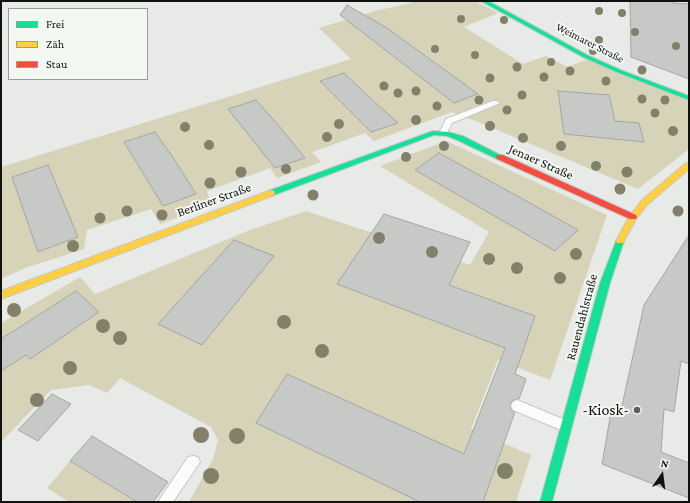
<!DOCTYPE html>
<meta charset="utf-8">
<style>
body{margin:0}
#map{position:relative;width:690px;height:503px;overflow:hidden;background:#e7eae6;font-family:"Crimson Pro",serif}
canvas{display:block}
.frame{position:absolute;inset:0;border:2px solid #111210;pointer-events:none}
.legend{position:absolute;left:8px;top:8px;width:140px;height:72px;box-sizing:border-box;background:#f3f8f3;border:1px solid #999c98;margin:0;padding:5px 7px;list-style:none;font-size:12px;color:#111210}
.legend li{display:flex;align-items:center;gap:8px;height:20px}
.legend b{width:20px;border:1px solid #999c98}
.north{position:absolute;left:642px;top:455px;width:40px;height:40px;-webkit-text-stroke:3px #f3f8f3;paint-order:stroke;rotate:14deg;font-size:11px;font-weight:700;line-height:16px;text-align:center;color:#111210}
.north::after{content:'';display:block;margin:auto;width:14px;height:18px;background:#111210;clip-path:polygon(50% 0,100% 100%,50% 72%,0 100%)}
</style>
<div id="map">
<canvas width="690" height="503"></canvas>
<div class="frame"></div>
<ul class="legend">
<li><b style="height:5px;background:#16e098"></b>Frei</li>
<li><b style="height:5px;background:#ffcf43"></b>Zäh</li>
<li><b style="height:5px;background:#f24e42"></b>Stau</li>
</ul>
<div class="north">N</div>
</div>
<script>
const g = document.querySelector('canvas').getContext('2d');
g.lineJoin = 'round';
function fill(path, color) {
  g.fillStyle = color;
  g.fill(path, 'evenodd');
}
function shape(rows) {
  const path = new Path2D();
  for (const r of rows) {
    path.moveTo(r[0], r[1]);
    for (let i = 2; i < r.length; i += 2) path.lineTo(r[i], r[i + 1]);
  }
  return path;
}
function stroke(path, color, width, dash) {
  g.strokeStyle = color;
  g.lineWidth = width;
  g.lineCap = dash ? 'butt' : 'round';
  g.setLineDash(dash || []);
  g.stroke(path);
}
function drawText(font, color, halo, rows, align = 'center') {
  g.font = font + ' "Crimson Pro",serif';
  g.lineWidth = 4;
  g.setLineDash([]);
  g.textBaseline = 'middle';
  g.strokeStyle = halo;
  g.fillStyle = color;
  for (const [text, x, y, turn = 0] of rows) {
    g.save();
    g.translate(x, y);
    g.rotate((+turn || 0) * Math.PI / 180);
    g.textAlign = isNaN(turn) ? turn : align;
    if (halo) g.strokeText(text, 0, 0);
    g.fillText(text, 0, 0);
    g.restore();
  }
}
fill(shape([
 [417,1,475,1,498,13,464,27,523,64,546,56,568,67,588,59,689,101,689,149,638,189,483,124,452,112,374,141,365,133,312,152,321,162,277,178,270,168,207,191,211,205,160,224,151,209,87,230,84,249,25,268,1,279,1,167,351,59,319,28,378,10,394,7],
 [446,141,607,215,550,380,498,360,471,429,531,455,516,502,189,502,213,459,218,440,211,427,120,378,107,393,89,385,51,390,1,442,1,323,80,277,95,294,250,230,306,211,470,265,489,232,380,166],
 [70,461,137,502,69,502,47,488]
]), '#d6d3b9');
const building = shape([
 [630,1,672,1,672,3,689,4,689,79,631,57,630,1],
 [347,5,387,28,478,94,454,103,340,15,347,5],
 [344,73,368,96,398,123,371,132,320,81,344,73],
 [558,91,609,95,615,121,639,123,644,142,564,134,558,91],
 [256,100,279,126,305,158,275,168,228,109,256,100],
 [155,132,174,159,196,194,163,206,124,142,155,132],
 [439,153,528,202,578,230,555,251,415,170,439,153],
 [48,165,78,237,38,252,12,177,48,165],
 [384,214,470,242,449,285,535,316,515,374,526,379,519,399,516,399,512,401,510,405,512,411,515,412,483,502,420,502,256,423,287,374,464,454,505,348,337,284,384,214],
 [689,235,689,364,681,361,674,412,664,409,661,452,689,463,689,498,602,464,611,412,620,415,644,305,689,235],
 [234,240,274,256,202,345,158,324,234,240],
 [76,291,99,312,30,359,26,355,1,371,1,339,76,291],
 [52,394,71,404,38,441,18,430,52,394],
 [92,436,168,482,153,502,137,502,70,461,92,436]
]);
fill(building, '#c6c9c6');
stroke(building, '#a3a6a3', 1);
const lane = shape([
 [493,101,496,101,500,103,452,123,446,135,440,135,439,133,446,119,493,101],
 [517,400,570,422,572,426,570,430,566,432,513,410,511,406,513,402,517,400],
 [193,456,198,457,200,462,173,502,158,502,188,457,193,456]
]);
const fast = shape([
 [481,1,488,1,587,55,623,71,689,96,689,100,619,73,583,57,481,1],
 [433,131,448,132,463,136,504,157,500,159,497,159,457,140,447,136,434,135,274,195,271,196,267,193,268,191,433,131],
 [620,238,624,241,610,283,552,502,540,502,600,283,616,241,620,238]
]);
const slow = shape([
 [686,163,689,163,689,169,648,204,636,219,623,243,617,243,616,241,629,217,642,200,686,163],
 [271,190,274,191,275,193,274,195,1,299,1,291,271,190]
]);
const jam = shape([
 [497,155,503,155,636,215,637,217,636,219,630,219,497,159,496,157,497,155]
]);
stroke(lane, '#c6c8c6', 2);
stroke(fast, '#c6c8c6', 2);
stroke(slow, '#c6c8c6', 2);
stroke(jam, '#c6c8c6', 2);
fill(lane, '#fbfcfb');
fill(fast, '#16e098');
fill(slow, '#ffcf43');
fill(jam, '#f24e42');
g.fillStyle = '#83806a';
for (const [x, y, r] of [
 [599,11,4],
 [622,13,4],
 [461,19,4],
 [504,20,4],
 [565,32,4],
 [635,32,4],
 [599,40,4],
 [676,46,4],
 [435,49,4],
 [593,51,4],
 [475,55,4],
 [551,62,4],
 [517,67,4.5],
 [642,70,4.5],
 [570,71,4.5],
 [544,77,4.5],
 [490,78,4.5],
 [606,81,4.5],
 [384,86,4.5],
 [416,91,4.5],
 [398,93,4.5],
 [522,95,4.5],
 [642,99,4.5],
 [479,100,4.5],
 [665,100,4.5],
 [437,106,4.5],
 [507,110,4.5],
 [655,113,4.5],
 [416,120,5],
 [339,124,5],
 [490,126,5],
 [185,127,5],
 [673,131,5],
 [327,137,5],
 [523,138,5],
 [209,145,5],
 [444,146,5],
 [561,146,5],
 [406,157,5],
 [596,166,5],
 [286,169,5],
 [241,172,5.5],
 [627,172,5.5],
 [210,183,5.5],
 [620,189,5.5],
 [313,195,5.5],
 [127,211,5.5],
 [678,211,5.5],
 [162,215,5.5],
 [100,218,5.5],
 [379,238,6],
 [73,246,6],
 [432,252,6],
 [576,254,6],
 [489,259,6],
 [517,268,6],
 [560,278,6],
 [14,310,7],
 [284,322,7],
 [103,326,7],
 [120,338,7],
 [322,351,7],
 [70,368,7],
 [37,400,7],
 [201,435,8],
 [237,436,8],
 [505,471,8],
 [211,476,8]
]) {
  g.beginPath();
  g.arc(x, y, r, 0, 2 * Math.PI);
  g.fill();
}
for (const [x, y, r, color] of [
 [637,410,4,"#5c5e5b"]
]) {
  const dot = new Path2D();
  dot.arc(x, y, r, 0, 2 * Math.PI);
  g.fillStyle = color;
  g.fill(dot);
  stroke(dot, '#f3f8f3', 1.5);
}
drawText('11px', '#111210', '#f3f8f3', [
 ["Weimarer Straße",590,43,27]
]);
drawText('13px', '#111210', '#f3f8f3', [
 ["Jenaer Straße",541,162,24],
 ["Berliner Straße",214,200,-20],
 ["Rauendahlstraße",582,317,-75]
]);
drawText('16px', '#111210', '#f3f8f3', [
 ["-Kiosk-",629,410]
], 'right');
</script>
